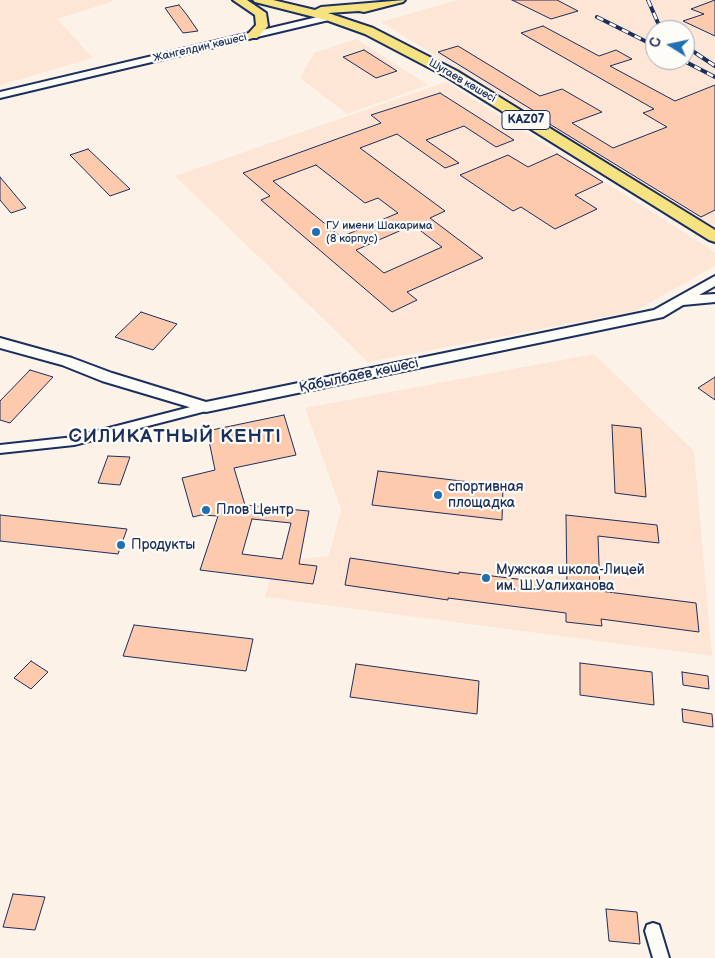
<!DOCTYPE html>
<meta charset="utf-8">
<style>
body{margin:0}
#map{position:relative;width:715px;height:958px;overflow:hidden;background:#fdf2e8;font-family:"Balsamiq Sans",sans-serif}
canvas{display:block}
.north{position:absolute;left:645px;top:20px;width:50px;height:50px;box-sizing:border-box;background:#fdfcf7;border:1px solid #a3aaba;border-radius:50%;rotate:280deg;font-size:14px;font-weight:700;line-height:20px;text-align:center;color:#1b2f5e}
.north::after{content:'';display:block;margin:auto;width:18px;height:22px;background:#1f6fb2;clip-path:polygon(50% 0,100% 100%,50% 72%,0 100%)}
</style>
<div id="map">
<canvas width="715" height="958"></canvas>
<div class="north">С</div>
</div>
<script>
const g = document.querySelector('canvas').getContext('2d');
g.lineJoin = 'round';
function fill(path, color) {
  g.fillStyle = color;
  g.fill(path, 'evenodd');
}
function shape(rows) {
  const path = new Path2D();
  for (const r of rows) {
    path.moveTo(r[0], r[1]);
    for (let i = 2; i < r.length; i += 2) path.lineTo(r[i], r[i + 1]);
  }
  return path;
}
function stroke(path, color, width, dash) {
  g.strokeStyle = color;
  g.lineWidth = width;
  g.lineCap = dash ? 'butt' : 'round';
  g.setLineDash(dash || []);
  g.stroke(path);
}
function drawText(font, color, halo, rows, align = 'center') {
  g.font = font + ' "Balsamiq Sans",sans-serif';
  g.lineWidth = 4.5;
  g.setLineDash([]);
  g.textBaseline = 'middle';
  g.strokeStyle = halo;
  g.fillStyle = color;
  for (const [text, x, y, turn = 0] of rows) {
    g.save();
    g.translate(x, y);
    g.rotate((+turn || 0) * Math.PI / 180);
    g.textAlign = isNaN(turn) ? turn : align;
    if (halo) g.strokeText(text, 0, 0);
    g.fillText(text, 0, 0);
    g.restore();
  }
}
fill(shape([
 [0,0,112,0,114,1,57,19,93,58,0,85],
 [457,0,715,0,715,227,381,22],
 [655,30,685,30,685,60,655,60],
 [356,39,428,85,347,114,300,78,314,53],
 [446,82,715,252,715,266,635,311,368,362,175,176],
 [594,354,694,451,712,656,265,597,270,578,294,581,300,559,329,556,341,509,305,408]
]), '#fde6d6');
const building = shape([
 [512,0,557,0,578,11,551,19,512,0],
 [715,0,715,36,683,21,704,14,691,9,715,0],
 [179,5,187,15,198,31,183,33,165,8,179,5],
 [543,26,599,56,616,50,632,59,610,66,675,101,715,85,715,210,701,217,535,115,539,114,438,52,458,46,540,96,562,89,602,112,572,123,613,148,667,127,643,113,654,109,521,33,543,26],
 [364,50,397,71,376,78,343,57,364,50],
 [440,93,514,140,496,147,464,126,426,140,459,163,445,168,397,134,360,148,445,211,430,218,483,258,407,292,417,300,392,312,261,200,270,196,243,173,381,123,371,115,440,93],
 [316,165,365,203,378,198,398,213,341,237,273,181,316,165],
 [413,225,442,247,384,273,356,250,413,225],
 [88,149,130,189,110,196,70,155,88,149],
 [557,154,603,182,575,195,597,209,555,229,521,207,513,211,460,175,508,155,528,167,557,154],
 [0,177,26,208,11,213,0,200,0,177],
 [141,312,177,324,153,350,115,337,141,312],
 [30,370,53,377,10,423,0,420,0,401,30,370],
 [715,377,715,400,698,388,715,377],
 [284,415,296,455,234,468,245,505,309,511,299,564,317,566,313,584,200,570,218,516,201,515,193,517,182,478,215,470,207,431,284,415],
 [252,519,291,523,282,559,242,554,252,519],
 [612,425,641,428,646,497,615,493,612,425],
 [108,456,130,457,120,485,98,483,108,456],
 [378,471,503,486,502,520,372,505,378,471],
 [0,515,127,529,118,554,0,541,0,515],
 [566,515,657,525,659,543,598,536,600,591,696,603,699,632,601,619,602,626,566,622,566,613,448,598,448,600,345,585,350,558,459,574,459,572,567,585,566,515],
 [134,625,253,639,246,671,123,656,134,625],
 [31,661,48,672,31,689,14,678,31,661],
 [580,663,652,672,654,705,580,695,580,663],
 [356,664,479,681,477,714,350,697,356,664],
 [682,672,708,676,709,689,683,685,682,672],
 [682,709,712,714,713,727,683,722,682,709],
 [13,894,45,897,35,930,3,927,13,894],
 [606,909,637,912,640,944,609,941,606,909]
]);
fill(building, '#fdcaad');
stroke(building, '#1b2f5e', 1);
const street = shape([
 [206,403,210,404,211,407,210,410,74,445,0,453,0,445,74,437,206,403],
 [653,923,659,925,669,958,653,958,645,931,647,925,653,923]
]);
const secondary = shape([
 [330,14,333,15,333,19,0,98,0,92,330,14],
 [715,276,715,286,699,295,715,294,715,302,683,305,663,317,206,412,102,381,62,365,0,348,0,338,72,358,112,373,206,402,654,310,715,276]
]);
const highway = shape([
 [233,0,247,0,266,13,268,26,257,38,249,38,247,35,256,25,255,15,233,0],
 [253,0,273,0,315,10,321,7,405,0,403,2,364,12,359,11,328,13,373,28,457,71,715,230,715,242,709,240,447,77,365,34,326,20,255,2,253,0]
]);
stroke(street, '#1b2f5e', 4);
stroke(secondary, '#1b2f5e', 4);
stroke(highway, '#1b2f5e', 4);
fill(street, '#fdfcf7');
fill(secondary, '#fdfcf7');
fill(highway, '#f7e281');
const rail = shape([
 [648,0,658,23,665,30],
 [597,17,655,46],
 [685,46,715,66],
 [682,60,715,77]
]);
stroke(rail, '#1b2f5e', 4);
stroke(rail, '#fdfcf7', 2.5, [7]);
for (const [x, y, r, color] of [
 [316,232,5,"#1f6fb2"],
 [438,495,5,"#1f6fb2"],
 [206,510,5,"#1f6fb2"],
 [121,545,5,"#1f6fb2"],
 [486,578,5,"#1f6fb2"]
]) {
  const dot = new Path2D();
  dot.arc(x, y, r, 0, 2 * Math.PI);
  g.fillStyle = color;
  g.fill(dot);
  stroke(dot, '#fdfcf7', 2);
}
drawText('11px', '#1b2f5e', '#fdfcf7', [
 ["Жангелдин көшесі",200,48,-13],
 ["Шугаев көшесі",462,81,30]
]);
drawText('11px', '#1b2f5e', '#fdfcf7', [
 ["ГУ имени Шакарима",326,226],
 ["(8 корпус)",326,239]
], 'left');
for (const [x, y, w] of [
 [526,120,48]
]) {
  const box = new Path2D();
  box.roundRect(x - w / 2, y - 9.5, w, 19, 4);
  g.fillStyle = '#fdfcf7';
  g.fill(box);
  stroke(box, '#1b2f5e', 1);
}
drawText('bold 12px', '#1b2f5e', null, [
 ["KAZ07",526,120]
]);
drawText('14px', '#1b2f5e', '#fdfcf7', [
 ["Қабылбаев көшесі",359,376,-12]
]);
drawText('14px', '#1b2f5e', '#fdfcf7', [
 ["спортивная",448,487],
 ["площадка",448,503],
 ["Плов Центр",216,510],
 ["Продукты",131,545],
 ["Мужская школа-Лицей",496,570],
 ["им. Ш.Уалиханова",496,586]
], 'left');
g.letterSpacing = '1px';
drawText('bold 19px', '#1b2f5e', '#fdfcf7', [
 ["СИЛИКАТНЫЙ КЕНТІ",175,437]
]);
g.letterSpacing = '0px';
</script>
